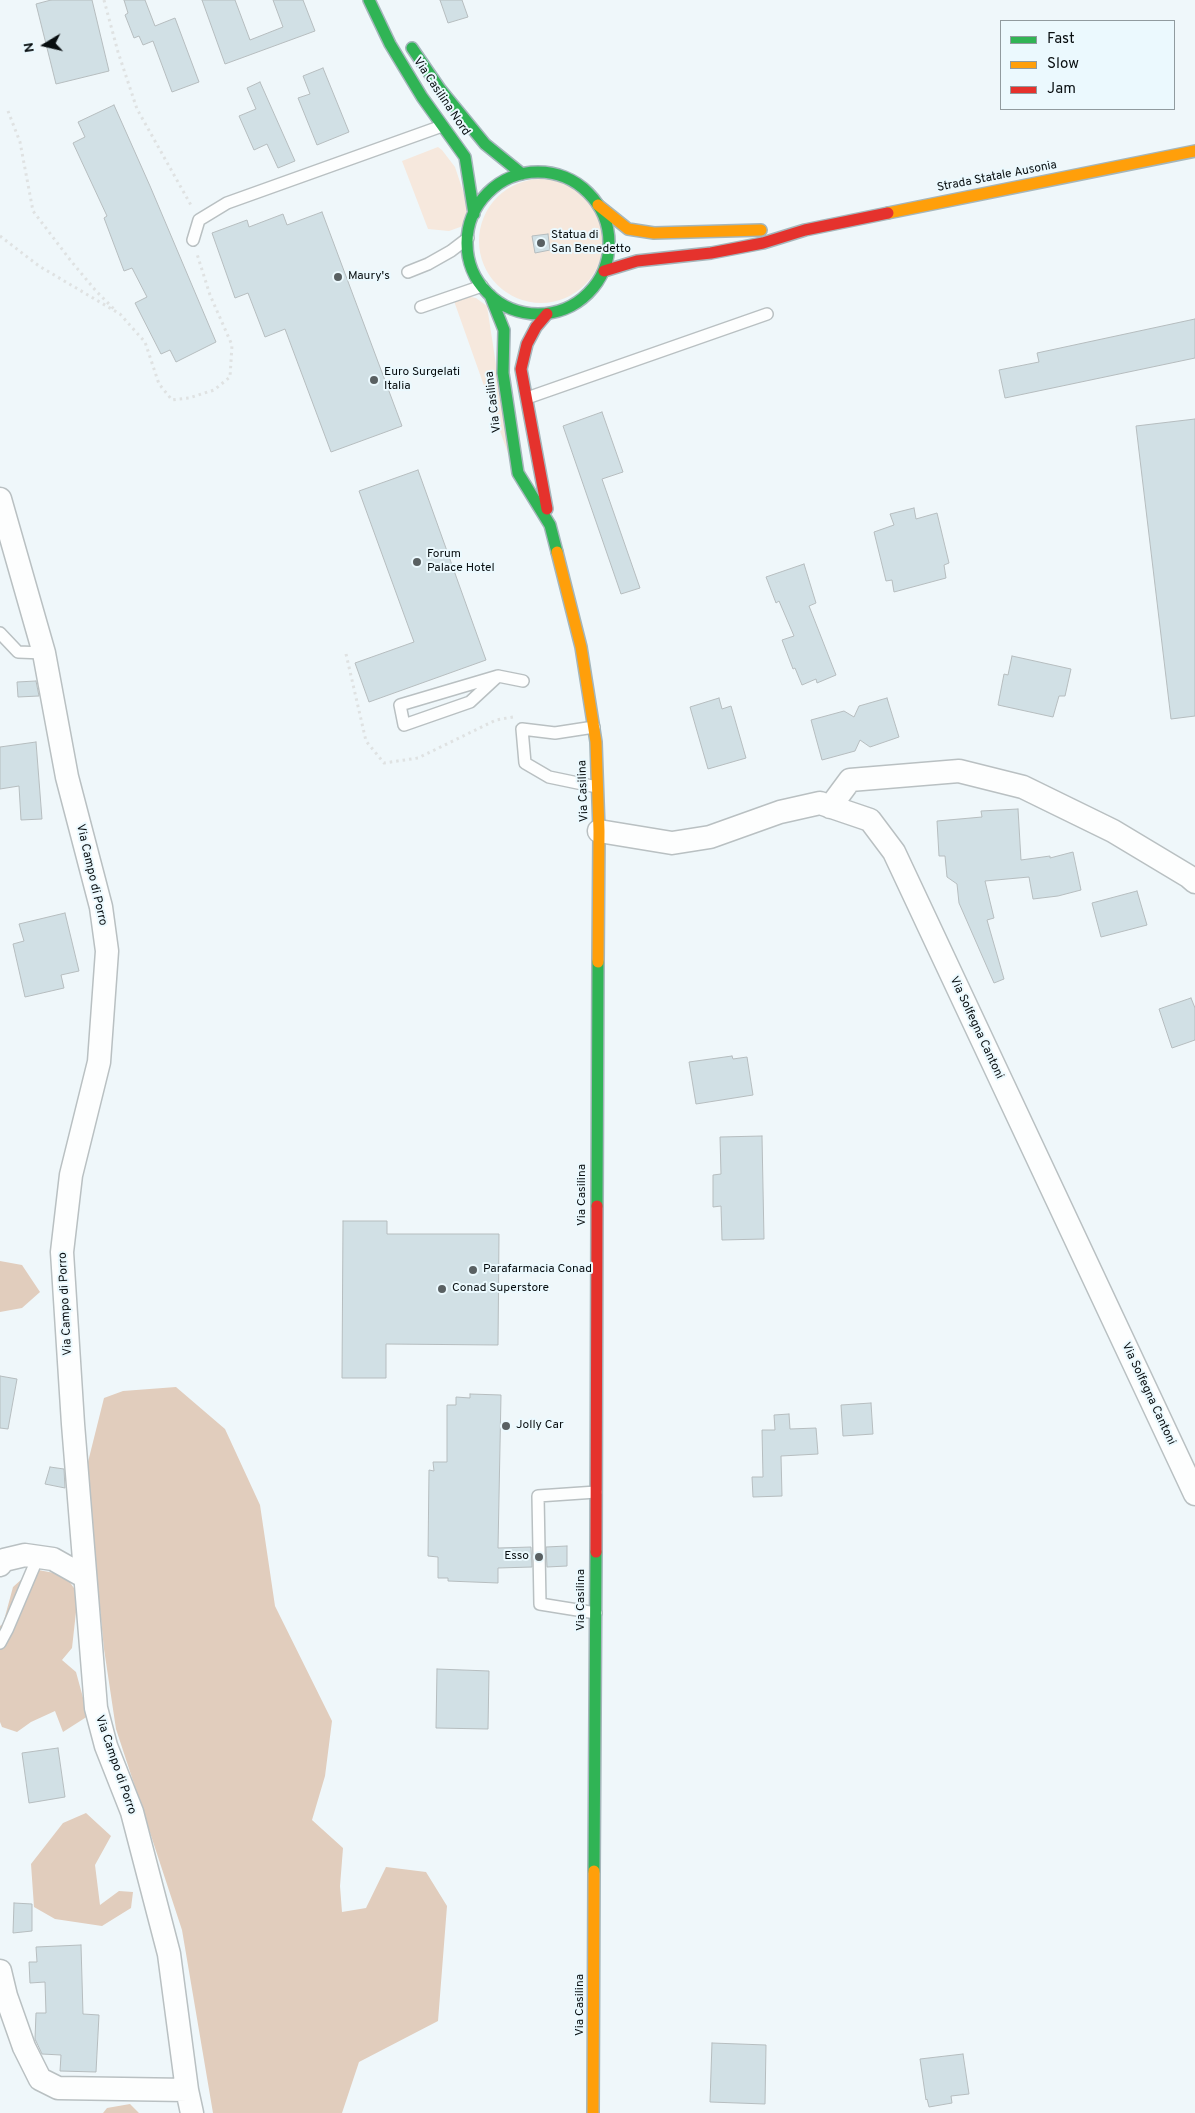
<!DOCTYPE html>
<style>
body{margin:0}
#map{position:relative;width:1195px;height:2113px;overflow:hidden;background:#eff7fa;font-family:Overpass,sans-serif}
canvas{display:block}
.legend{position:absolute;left:1000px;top:20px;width:175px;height:90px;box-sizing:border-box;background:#ebf9fe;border:1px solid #909b9f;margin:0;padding:6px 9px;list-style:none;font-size:15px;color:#080e10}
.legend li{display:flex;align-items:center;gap:10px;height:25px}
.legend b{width:25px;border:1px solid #909b9f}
.north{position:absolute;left:20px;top:20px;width:50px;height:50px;-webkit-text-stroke:4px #ebf9fe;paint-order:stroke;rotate:261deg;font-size:14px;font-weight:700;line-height:20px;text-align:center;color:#080e10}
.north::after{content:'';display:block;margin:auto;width:18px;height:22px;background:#080e10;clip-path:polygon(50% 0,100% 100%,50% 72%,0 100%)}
</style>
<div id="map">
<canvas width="1195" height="2113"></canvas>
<ul class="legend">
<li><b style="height:6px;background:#30b455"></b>Fast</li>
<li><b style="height:6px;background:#ff9f0a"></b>Slow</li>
<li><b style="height:6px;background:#e5322d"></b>Jam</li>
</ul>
<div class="north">N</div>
</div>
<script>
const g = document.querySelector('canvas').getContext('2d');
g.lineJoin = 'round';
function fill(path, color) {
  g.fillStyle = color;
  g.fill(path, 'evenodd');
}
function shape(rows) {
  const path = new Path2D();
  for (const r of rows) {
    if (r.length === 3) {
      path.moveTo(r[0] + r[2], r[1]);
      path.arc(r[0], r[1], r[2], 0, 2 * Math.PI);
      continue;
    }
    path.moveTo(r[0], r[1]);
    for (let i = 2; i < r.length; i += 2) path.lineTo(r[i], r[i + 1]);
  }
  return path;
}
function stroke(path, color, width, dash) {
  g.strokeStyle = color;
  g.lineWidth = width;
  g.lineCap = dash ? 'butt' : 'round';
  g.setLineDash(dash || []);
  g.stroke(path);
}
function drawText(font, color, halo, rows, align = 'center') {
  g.font = font + ' Overpass,sans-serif';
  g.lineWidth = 4;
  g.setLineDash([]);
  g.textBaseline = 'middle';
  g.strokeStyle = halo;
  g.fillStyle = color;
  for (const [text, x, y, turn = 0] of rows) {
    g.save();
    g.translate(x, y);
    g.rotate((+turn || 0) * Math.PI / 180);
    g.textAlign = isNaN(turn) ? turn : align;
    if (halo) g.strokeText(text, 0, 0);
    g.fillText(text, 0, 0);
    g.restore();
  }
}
fill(shape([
 [438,147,442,150,455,167,468,206,463,226,449,231,428,229,402,161],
 [541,241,62],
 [466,296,476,298,487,306,511,462,454,301]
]), '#f6e8dd');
fill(shape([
 [0,1261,22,1265,40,1292,22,1308,0,1312],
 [176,1387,225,1429,260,1505,275,1606,332,1721,325,1776,312,1820,343,1848,340,1886,342,1912,366,1908,386,1867,426,1872,447,1906,438,2021,359,2062,342,2113,213,2113,182,1930,116,1729,104,1649,86,1470,104,1398,123,1391],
 [33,1569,65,1575,78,1594,72,1648,62,1660,76,1672,88,1716,63,1732,55,1711,31,1722,17,1732,2,1727,0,1722,0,1626,3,1624,13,1587],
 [86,1813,111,1836,95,1865,100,1905,119,1891,133,1892,131,1908,102,1926,55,1919,34,1907,31,1864,63,1823],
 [130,2104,139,2113,103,2113,107,2108]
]), '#e1cdbd');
const building = shape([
 [51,0,92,0,109,71,56,84,36,4,51,0],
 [124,0,145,0,155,26,175,18,199,82,172,92,153,41,143,45,139,36,134,38,125,15,128,13,124,0],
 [202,0,235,0,250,40,283,27,273,0,303,0,315,31,225,64,202,0],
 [440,0,462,0,468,17,448,23,440,0],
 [323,68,349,132,317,145,298,98,310,94,303,76,323,68],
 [260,82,295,161,278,168,267,144,254,150,239,116,256,109,247,88,260,82],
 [114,105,150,186,216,342,176,362,170,350,161,354,135,303,147,297,132,268,124,271,104,218,107,216,73,143,85,137,78,122,114,105],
 [322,212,402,426,331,452,285,329,265,337,248,293,235,298,212,233,247,220,249,227,283,214,287,225,322,212],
 [548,234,550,250,535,253,532,236,548,234],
 [1195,319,1195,358,1005,398,999,370,1039,362,1037,353,1195,319],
 [602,412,623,472,602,479,640,588,621,594,563,426,602,412],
 [1195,419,1195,716,1171,719,1136,426,1195,419],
 [418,470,486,660,369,702,355,663,414,642,359,491,418,470],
 [914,508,916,519,937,513,949,563,944,565,946,578,894,592,892,580,886,581,874,532,894,525,890,514,914,508],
 [804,564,816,603,809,606,836,675,817,683,816,679,802,685,795,668,793,669,782,640,794,636,779,601,776,603,766,577,804,564],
 [1012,656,1071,669,1065,696,1059,696,1053,717,998,705,1004,674,1008,675,1012,656],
 [36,681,39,696,18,697,17,682,36,681],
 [719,698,722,709,731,706,746,758,708,769,690,707,719,698],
 [887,698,899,737,870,747,860,740,855,751,822,760,811,720,844,711,854,717,859,706,887,698],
 [36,742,42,819,21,820,19,786,0,789,0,747,36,742],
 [1018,809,1021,860,1050,856,1050,858,1073,852,1081,890,1058,896,1033,899,1029,877,985,881,994,918,987,920,1004,979,994,983,959,903,957,884,947,877,945,856,939,856,937,821,982,817,981,811,1018,809],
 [1137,891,1147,925,1101,937,1092,903,1137,891],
 [65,913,79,971,61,975,64,988,25,997,13,944,24,941,19,924,65,913],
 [1191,998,1195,1008,1195,1040,1172,1048,1159,1009,1191,998],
 [732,1056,733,1059,747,1057,753,1095,696,1104,689,1062,732,1056],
 [762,1136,764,1239,722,1240,721,1206,713,1207,713,1175,721,1174,720,1137,762,1136],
 [343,1221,387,1221,387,1234,499,1234,498,1345,386,1344,386,1378,342,1378,343,1221],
 [0,1376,17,1379,8,1429,0,1428,0,1376],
 [470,1394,501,1395,498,1548,531,1547,532,1567,498,1568,498,1583,448,1581,448,1578,438,1578,438,1557,428,1556,429,1470,434,1471,433,1462,447,1462,447,1405,456,1405,456,1397,470,1398,470,1394],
 [871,1403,873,1434,843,1436,841,1405,871,1403],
 [789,1414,790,1429,816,1428,818,1454,781,1456,782,1496,753,1497,752,1477,763,1477,762,1430,775,1430,774,1415,789,1414],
 [50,1467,64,1469,65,1488,45,1484,50,1467],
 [567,1546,567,1566,547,1567,546,1547,567,1546],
 [437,1669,489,1671,488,1729,436,1728,437,1669],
 [58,1748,65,1797,29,1803,22,1753,58,1748],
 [14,1903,32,1904,32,1931,13,1933,14,1903],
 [81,1945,83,2014,99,2015,96,2072,60,2071,61,2055,42,2054,35,2039,36,2013,46,2013,45,1982,30,1983,29,1962,37,1962,36,1947,81,1945],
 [712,2043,766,2045,765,2104,710,2102,712,2043],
 [963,2054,969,2094,951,2096,952,2103,929,2107,927,2099,926,2100,920,2059,963,2054]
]);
fill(building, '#d1e0e5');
stroke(building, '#b6bdbf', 1);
const lane = shape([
 [193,240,199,220,227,203,442,126],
 [408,272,428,264,451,251,468,238],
 [421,307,482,286],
 [527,398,767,314],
 [0,633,18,652,44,653],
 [498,676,470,702,404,725,400,705,498,676,523,681],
 [594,727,555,733,522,729,525,763,549,777,597,787],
 [596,1613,540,1604,538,1496,596,1492],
 [0,1643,7,1630,38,1557]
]);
const street = shape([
 [0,499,44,653,67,777,101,907,107,951,99,1062,71,1175,62,1252,73,1424,96,1708,106,1746,132,1812,169,1954,187,2090,192,2113],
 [830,807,850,780,959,771,1023,787,1113,831,1188,876,1195,882],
 [599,831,672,843,710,837,780,812,820,803,870,820,894,852,1195,1494],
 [0,1565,4,1560,25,1555,53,1559,85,1577],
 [0,1971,6,1996,24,2047,40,2079,58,2088,187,2090]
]);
const fast = shape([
 [369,0,390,44,422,97,465,157,474,214],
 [412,48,440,89,485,144,522,174],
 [538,243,71],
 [490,295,504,330,503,373,518,473,550,525,557,552],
 [597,1206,598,962],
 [594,1871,596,1552]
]);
const slow = shape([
 [598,205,628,229,654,233,761,230],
 [888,213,1195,151],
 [557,552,581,647,596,742,599,831,598,962],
 [593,2113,594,1871]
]);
const jam = shape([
 [604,271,637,261,711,253,763,243,805,230,888,213],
 [547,314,536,327,527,344,521,369,547,509],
 [596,1552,597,1206]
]);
stroke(lane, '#b9c0c2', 14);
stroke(street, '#b9c0c2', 25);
stroke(fast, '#a5b6bb', 14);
stroke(slow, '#a5b6bb', 14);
stroke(jam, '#a5b6bb', 14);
stroke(shape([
 [104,0,118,52,137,109,192,207],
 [8,111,20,142,33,211,71,261,96,291,115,310],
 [0,236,39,266,120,314,145,342,159,384,172,400,189,398,214,390,230,377,232,345,210,295,197,254],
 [346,654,366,741,384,763,418,758,496,720,513,717]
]), '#dfe2e2', 3, [2.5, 4]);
stroke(lane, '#fdfefe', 11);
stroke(street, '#fdfefe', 22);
stroke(fast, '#30b455', 11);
stroke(slow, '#ff9f0a', 11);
stroke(jam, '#e5322d', 11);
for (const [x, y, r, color] of [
 [541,243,5,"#596062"],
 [338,277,5,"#596062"],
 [374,380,5,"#596062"],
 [417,562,5,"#596062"],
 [473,1270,5,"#596062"],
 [442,1289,5,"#596062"],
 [506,1426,5,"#596062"],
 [539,1557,5,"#596062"]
]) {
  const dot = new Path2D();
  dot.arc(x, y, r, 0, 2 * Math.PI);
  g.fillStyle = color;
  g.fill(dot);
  stroke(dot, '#ebf9fe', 2);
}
drawText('12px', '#080e10', '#ebf9fe', [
 ["Via Casilina Nord",441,97,56],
 ["Strada Statale Ausonia",997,177,-11],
 ["Via Casilina",494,402,-97],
 ["Via Casilina",584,791,-92],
 ["Via Campo di Porro",91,875,77],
 ["Via Solfegna Cantoni",976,1028,65],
 ["Via Casilina",583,1195,-90],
 ["Via Campo di Porro",66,1304,-93],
 ["Via Solfegna Cantoni",1148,1394,65],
 ["Via Casilina",582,1600,-90],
 ["Via Campo di Porro",115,1765,71],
 ["Via Casilina",581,2005,-90]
]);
drawText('12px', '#080e10', '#ebf9fe', [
 ["Statua di",551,236],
 ["San Benedetto",551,250],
 ["Maury's",348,277],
 ["Euro Surgelati",384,373],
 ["Italia",384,387],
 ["Forum",427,555],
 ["Palace Hotel",427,569],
 ["Parafarmacia Conad",483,1270],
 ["Conad Superstore",452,1289],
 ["Jolly Car",516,1426],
 ["Esso",529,1557,"right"]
], 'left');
</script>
